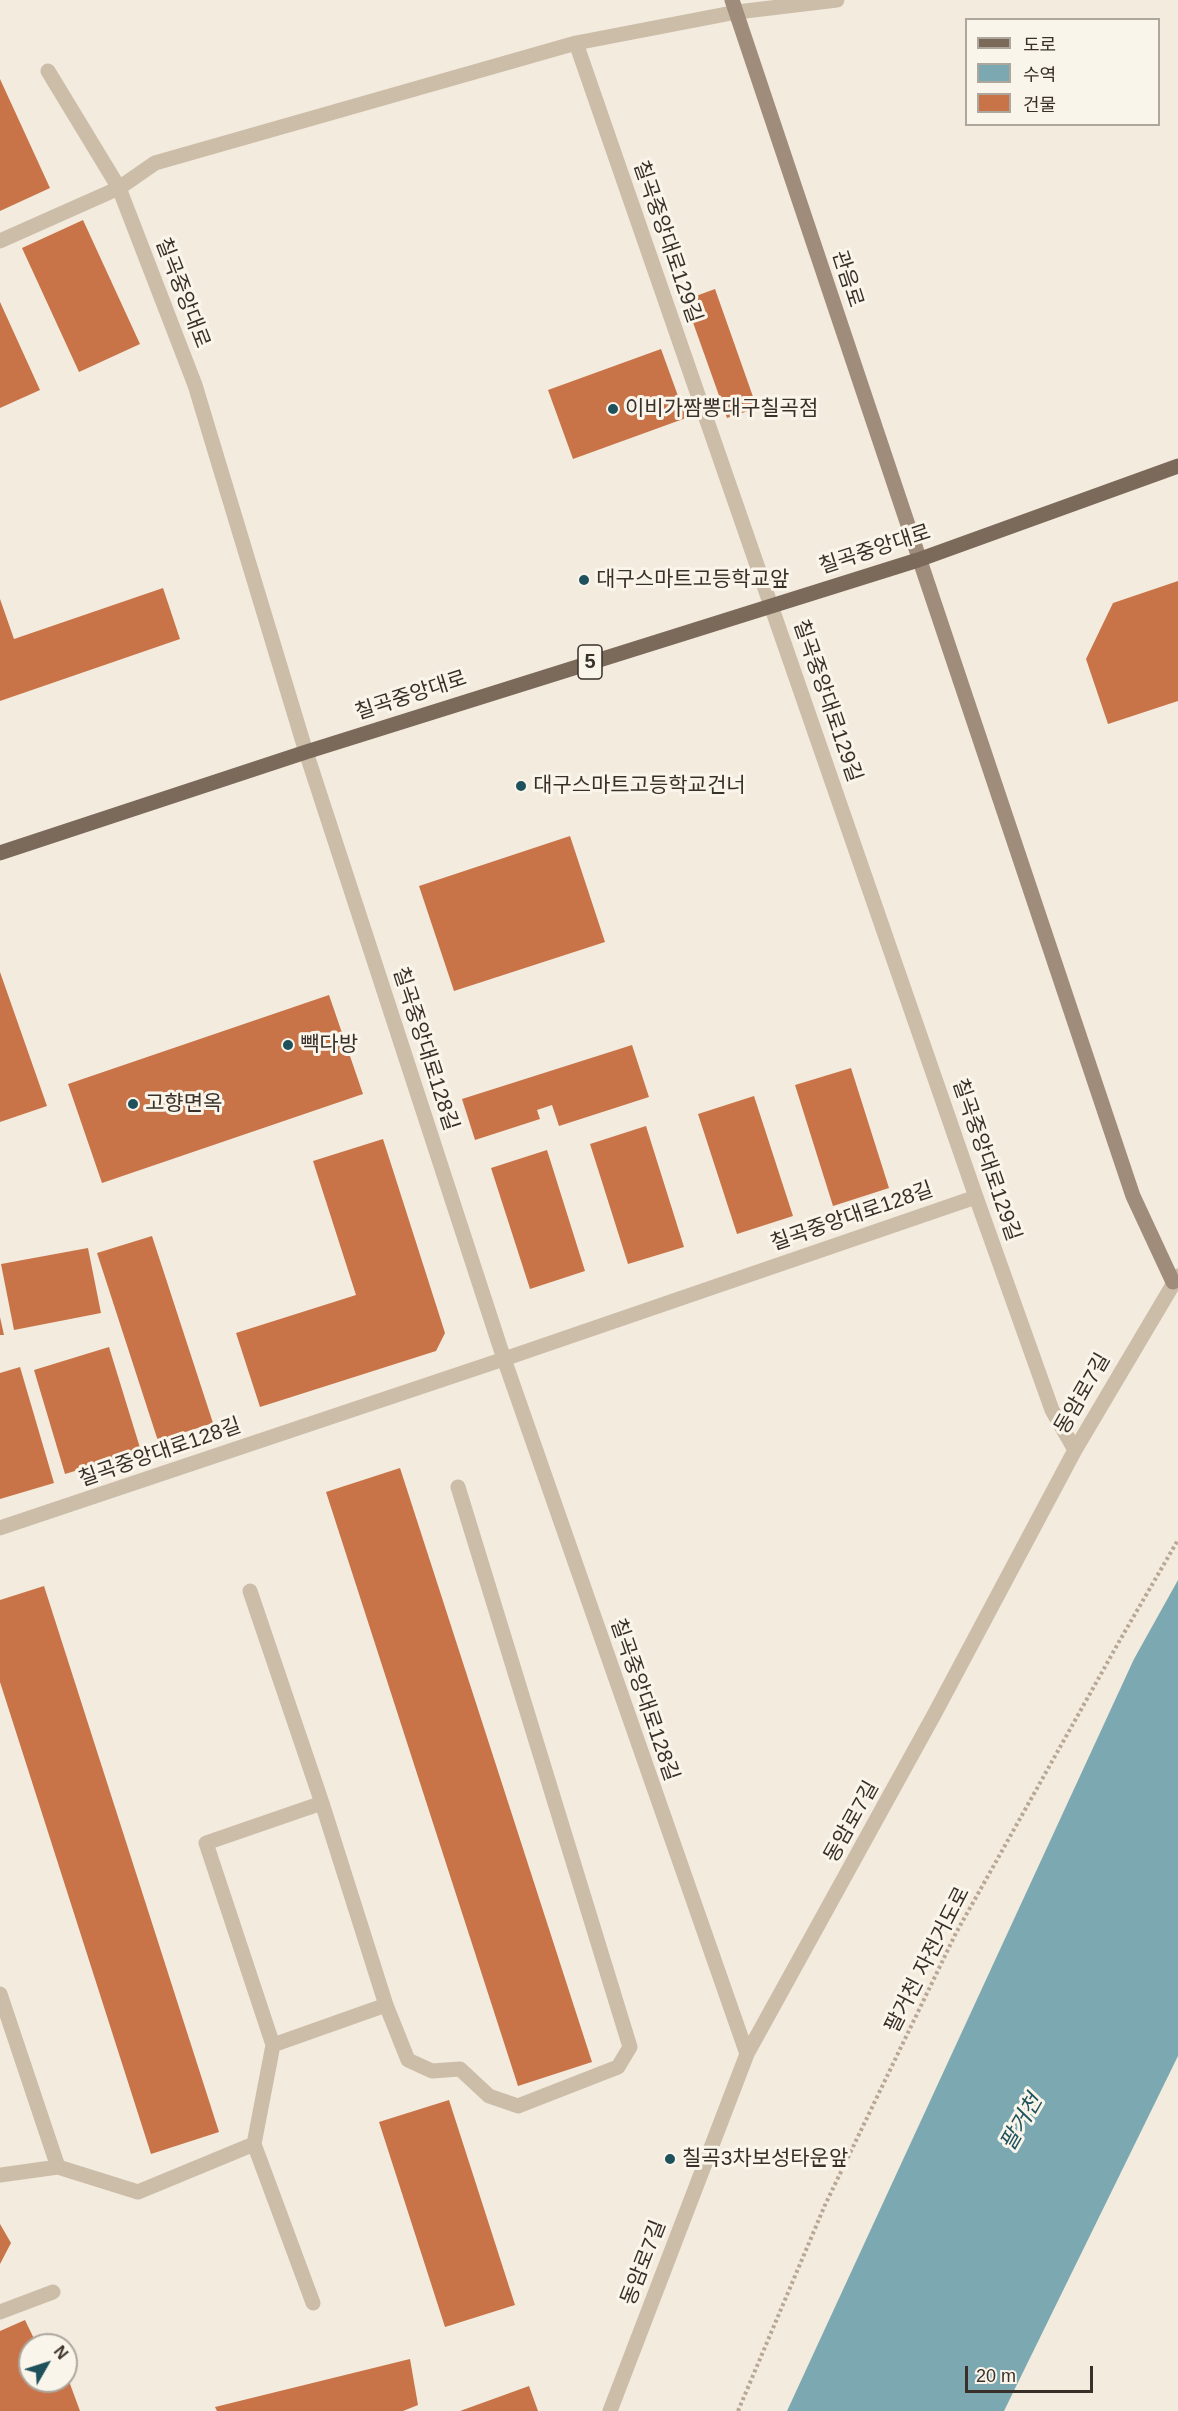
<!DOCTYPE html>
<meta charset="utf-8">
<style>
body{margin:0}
#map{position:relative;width:1178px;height:2411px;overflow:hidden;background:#f3ebde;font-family:Helvetica,"Noto Sans KR",sans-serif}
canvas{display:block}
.legend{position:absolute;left:965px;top:18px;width:195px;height:108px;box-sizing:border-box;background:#faf5eb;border:2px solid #ada69d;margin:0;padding:8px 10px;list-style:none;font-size:18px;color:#393029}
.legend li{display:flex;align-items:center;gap:12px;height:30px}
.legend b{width:30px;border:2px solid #ada69d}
.north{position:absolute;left:18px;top:2333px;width:60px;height:60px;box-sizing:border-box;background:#faf5eb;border:2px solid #ada69d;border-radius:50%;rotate:51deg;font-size:16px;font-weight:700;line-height:24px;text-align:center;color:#393029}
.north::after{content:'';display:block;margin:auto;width:21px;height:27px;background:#1e515b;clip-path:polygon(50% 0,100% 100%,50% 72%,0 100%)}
.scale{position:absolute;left:965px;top:2366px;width:128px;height:27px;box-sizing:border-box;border:3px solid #393029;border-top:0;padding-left:8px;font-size:18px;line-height:21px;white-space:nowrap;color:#393029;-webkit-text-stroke:4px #faf5eb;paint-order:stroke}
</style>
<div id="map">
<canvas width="1178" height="2411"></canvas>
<ul class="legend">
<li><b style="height:8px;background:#7b695a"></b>도로</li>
<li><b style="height:16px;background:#7ca9b1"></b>수역</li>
<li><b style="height:16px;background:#c87448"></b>건물</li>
</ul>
<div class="north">N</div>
<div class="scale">20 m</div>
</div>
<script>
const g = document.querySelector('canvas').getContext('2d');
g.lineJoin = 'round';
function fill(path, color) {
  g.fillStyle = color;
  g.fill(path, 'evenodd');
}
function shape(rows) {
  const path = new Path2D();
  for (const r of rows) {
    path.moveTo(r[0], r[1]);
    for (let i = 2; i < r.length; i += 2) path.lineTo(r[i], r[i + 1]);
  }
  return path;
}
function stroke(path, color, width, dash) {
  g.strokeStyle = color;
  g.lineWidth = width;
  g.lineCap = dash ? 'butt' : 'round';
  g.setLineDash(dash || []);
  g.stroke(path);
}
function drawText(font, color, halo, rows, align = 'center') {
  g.font = font + ' Helvetica,"Noto Sans KR",sans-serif';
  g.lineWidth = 6;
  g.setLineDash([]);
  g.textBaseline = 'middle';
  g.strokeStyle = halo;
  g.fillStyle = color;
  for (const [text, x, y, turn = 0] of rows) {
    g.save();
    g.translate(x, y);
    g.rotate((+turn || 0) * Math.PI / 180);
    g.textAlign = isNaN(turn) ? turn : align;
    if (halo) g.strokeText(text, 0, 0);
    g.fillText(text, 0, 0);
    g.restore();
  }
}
fill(shape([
 [1178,1580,1178,2056,1004,2411,787,2411,1134,1659]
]), '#7ca9b1');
fill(shape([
 [0,79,50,188,0,211],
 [83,220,140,344,79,372,22,248],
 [715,289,757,408,727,418,685,300],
 [0,302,40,390,0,408],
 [661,349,686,418,573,459,548,390],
 [1178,581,1178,701,1108,724,1086,659,1113,603],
 [163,588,180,639,0,701,0,599,14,639],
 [570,836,605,942,454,991,419,886],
 [0,972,47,1106,0,1122],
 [329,995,363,1094,102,1183,68,1084],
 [632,1045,649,1097,559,1126,552,1105,537,1110,540,1119,475,1140,462,1099],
 [851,1068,889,1188,833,1206,795,1085],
 [754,1096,793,1216,737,1234,698,1114],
 [646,1126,684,1247,628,1264,590,1144],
 [383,1139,445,1333,436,1351,260,1407,236,1333,356,1295,313,1161],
 [547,1150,585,1271,530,1289,491,1168],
 [152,1236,213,1423,158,1441,97,1253],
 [88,1248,101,1313,14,1330,1,1264],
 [0,1317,4,1335,0,1335],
 [109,1347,141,1451,65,1474,34,1370],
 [20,1367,54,1483,0,1499,0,1373],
 [400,1468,592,2062,518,2086,326,1492],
 [44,1586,219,2132,151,2154,0,1682,0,1600],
 [449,2100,515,2305,445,2327,379,2122],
 [0,2224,11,2243,0,2264],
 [25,2320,37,2345,30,2345,30,2381,66,2381,66,2373,80,2411,0,2411,0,2331],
 [410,2359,418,2405,403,2411,217,2411,215,2407],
 [529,2386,538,2411,460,2411]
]), '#c87448');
stroke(shape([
 [738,2411,825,2205,956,1933,1120,1640,1178,1540]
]), '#b8a794', 4, [3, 3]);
stroke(shape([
 [0,1994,58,2167],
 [386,2005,408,2060,432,2071,460,2069,489,2096,518,2106,618,2067,630,2047,458,1487],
 [273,2045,206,1843,322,1803],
 [254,2144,313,2303],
 [0,2175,58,2167,138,2192,254,2144,273,2045,386,2005,322,1803,250,1591]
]), '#ccbda9', 15);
stroke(shape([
 [576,43,976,1197,1052,1410,1075,1450],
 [48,71,119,188,195,385,306,752,504,1359,747,2054],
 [0,241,119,188,155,163,576,43,737,12,837,0],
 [0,1528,504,1359,976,1197],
 [0,2312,53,2292],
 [610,2411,747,2054,935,1713,1075,1450,1178,1276]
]), '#ccbda9', 15);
stroke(shape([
 [732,0,1133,1196,1173,1282]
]), '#a08c7b', 15);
stroke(shape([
 [0,853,306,752,918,560,1178,466]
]), '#7b695a', 15);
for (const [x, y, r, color] of [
 [613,409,6,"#1e515b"],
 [584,580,6,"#1e515b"],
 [521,786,6,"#1e515b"],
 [288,1045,6,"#1e515b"],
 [133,1104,6,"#1e515b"],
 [670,2159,6,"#1e515b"]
]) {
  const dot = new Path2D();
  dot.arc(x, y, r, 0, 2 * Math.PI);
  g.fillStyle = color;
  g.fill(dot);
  stroke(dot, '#faf5eb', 2);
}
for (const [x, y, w] of [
 [590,662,24]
]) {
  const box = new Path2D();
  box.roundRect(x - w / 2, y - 17, w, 34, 4.5);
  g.fillStyle = '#faf5eb';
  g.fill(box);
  stroke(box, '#393029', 1.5);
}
drawText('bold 20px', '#393029', null, [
 ["5",590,662]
]);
drawText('21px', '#393029', '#faf5eb', [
 ["칠곡중앙대로129길",667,242,71],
 ["관음로",847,279,72],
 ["칠곡중앙대로",182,293,69],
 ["칠곡중앙대로",875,550,-18],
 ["칠곡중앙대로",411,696,-18],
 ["칠곡중앙대로129길",827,701,71],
 ["칠곡중앙대로128길",425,1049,72],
 ["칠곡중앙대로129길",986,1160,71],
 ["칠곡중앙대로128길",852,1217,-19],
 ["동암로7길",1083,1394,-60],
 ["칠곡중앙대로128길",160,1453,-19],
 ["칠곡중앙대로128길",644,1700,71],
 ["동암로7길",852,1822,-61],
 ["팔거천 자전거도로",928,1960,-63],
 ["동암로7길",644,2263,-69]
]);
drawText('21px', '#393029', '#faf5eb', [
 ["이비가짬뽕대구칠곡점",625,409],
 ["대구스마트고등학교앞",596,580],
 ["대구스마트고등학교건너",533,786],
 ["빽다방",300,1045],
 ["고향면옥",145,1104],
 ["칠곡3차보성타운앞",682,2159]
], 'left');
drawText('italic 22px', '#1e515b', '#faf5eb', [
 ["팔거천",1022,2123,-60]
]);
</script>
